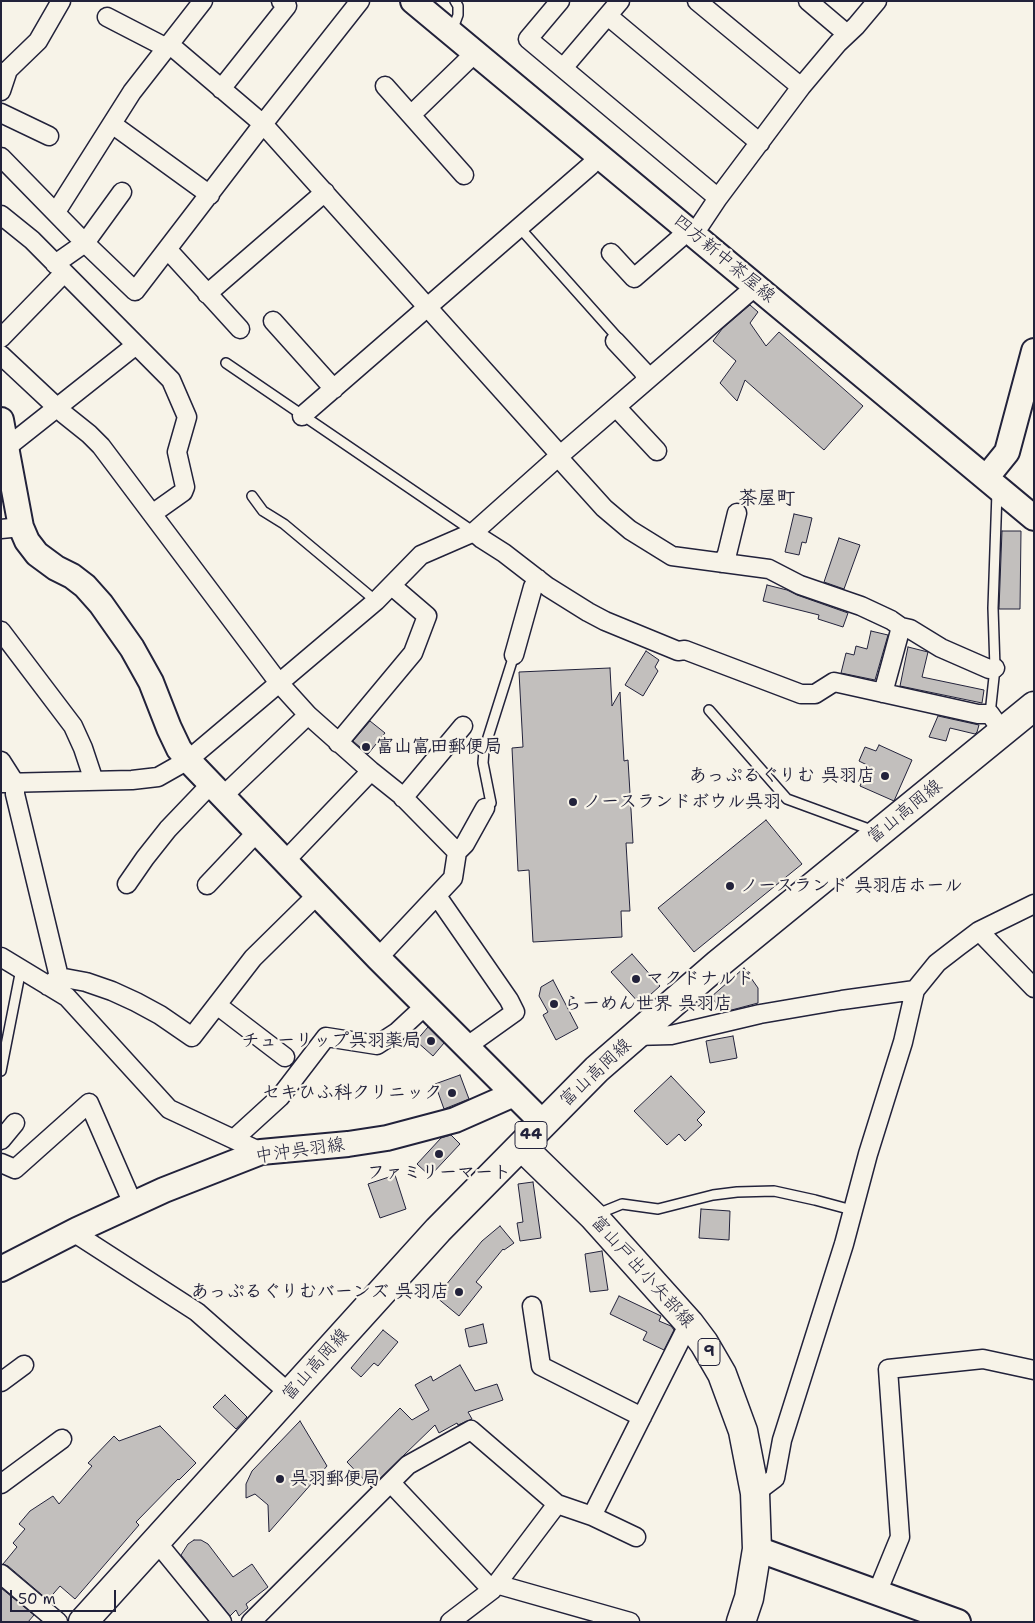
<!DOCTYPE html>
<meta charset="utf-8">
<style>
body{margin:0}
#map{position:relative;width:1035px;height:1623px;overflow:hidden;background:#f7f3e8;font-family:"Shantell Sans",sans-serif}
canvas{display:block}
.frame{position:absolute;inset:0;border:2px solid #22223b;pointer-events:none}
.scale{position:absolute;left:10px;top:1590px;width:106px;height:22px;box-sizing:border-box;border:2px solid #22223b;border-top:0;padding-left:6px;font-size:15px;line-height:18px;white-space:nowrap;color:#22223b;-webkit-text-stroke:4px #f7f3e8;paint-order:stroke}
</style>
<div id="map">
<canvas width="1035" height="1623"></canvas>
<div class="frame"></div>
<div class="scale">50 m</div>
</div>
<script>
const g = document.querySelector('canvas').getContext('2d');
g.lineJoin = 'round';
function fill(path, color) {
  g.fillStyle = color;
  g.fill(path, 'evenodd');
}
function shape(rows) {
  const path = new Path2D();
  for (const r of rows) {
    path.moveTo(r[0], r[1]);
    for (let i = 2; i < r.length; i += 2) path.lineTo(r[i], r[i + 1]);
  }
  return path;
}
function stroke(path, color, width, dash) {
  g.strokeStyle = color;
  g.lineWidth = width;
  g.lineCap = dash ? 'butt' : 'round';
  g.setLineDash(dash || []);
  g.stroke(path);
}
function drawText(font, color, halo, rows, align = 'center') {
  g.font = font + ' "Shantell Sans","Klee One",sans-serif';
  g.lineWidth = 4.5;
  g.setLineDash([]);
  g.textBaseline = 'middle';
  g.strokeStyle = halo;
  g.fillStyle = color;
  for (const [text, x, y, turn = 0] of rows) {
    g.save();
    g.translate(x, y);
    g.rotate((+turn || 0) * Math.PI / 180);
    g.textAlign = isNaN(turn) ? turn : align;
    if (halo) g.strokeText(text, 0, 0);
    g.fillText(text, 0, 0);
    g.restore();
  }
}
const building = shape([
 [750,305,758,312,750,323,766,346,779,332,863,406,824,450,745,380,737,401,720,383,736,361,713,341,722,329,750,305],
 [794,514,812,518,806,543,802,542,799,555,785,552,794,514],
 [1002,531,1021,531,1020,609,999,609,1002,531],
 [839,538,860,545,844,589,824,582,839,538],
 [767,585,787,590,797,595,848,613,843,627,818,619,819,615,763,601,767,585],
 [871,631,888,635,875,680,841,673,846,653,854,655,856,646,867,649,871,631],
 [908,647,928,652,922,677,984,690,982,703,900,686,908,647],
 [646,651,659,660,655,667,658,671,643,696,625,685,646,651],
 [610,668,612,706,620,692,624,761,628,760,633,843,626,843,630,911,621,911,622,937,533,942,529,870,518,871,512,748,523,747,519,672,610,668],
 [938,716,979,725,977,732,975,734,950,728,946,741,929,737,938,716],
 [370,721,385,733,368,754,353,741,370,721],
 [879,745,912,760,894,801,860,786,869,766,859,761,865,747,876,751,879,745],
 [766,820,802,864,694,952,658,908,766,820],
 [632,954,660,986,640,1004,611,972,632,954],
 [744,968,758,988,758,1003,724,1012,711,997,744,968],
 [553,980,578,1028,556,1040,543,1015,548,1012,539,996,541,987,553,980],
 [428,1027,444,1043,433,1056,416,1041,428,1027],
 [733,1036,737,1058,710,1063,706,1041,733,1036],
 [460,1075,469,1099,444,1109,435,1084,460,1075],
 [671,1076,705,1112,697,1120,702,1125,685,1141,679,1134,667,1145,634,1111,671,1076],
 [451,1135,460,1144,430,1176,417,1164,441,1138,451,1135],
 [395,1175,406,1209,380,1218,368,1184,395,1175],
 [533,1182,541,1238,520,1241,517,1223,523,1222,518,1184,533,1182],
 [701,1209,730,1211,729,1240,699,1238,701,1209],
 [500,1226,514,1243,504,1250,503,1249,476,1282,482,1287,459,1316,436,1297,482,1241,500,1226],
 [602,1251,608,1290,590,1292,585,1254,602,1251],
 [619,1296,661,1316,659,1321,671,1326,674,1330,664,1350,643,1340,647,1332,610,1314,619,1296],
 [483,1324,487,1343,469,1347,465,1329,483,1324],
 [383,1330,398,1342,378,1366,374,1363,361,1377,351,1368,383,1330],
 [460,1365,475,1391,497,1384,503,1400,468,1412,472,1419,458,1425,457,1423,439,1433,435,1425,371,1487,347,1462,400,1408,412,1420,429,1410,415,1385,431,1376,433,1381,460,1365],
 [225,1395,247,1417,236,1429,213,1407,225,1395],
 [300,1421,327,1466,269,1532,268,1505,255,1494,246,1498,246,1484,252,1471,300,1421],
 [160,1426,196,1463,179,1480,178,1479,136,1522,139,1525,75,1599,60,1586,48,1600,8,1566,3,1564,17,1547,13,1543,25,1529,19,1524,30,1511,53,1496,59,1504,92,1466,88,1463,114,1436,119,1441,160,1426],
 [194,1540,201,1540,208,1544,233,1577,252,1564,268,1587,246,1604,248,1608,239,1616,236,1610,230,1616,181,1555,188,1544,194,1540],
 [1,1588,34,1615,28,1622,1,1622,1,1588]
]);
fill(building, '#c2bfbd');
stroke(building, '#22223b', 1);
const lane = shape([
 [452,31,458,15,458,6,455,1],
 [519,227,617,337,615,341],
 [226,363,474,532],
 [252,496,263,511,284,524,376,601],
 [709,710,787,799,874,831],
 [990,714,995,668,993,608,997,492],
 [485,808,491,803,483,763,484,750,514,655],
 [1,1071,21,969],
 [595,1215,622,1204,658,1209,713,1195,737,1192,774,1191,815,1200,852,1210]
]);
const street = shape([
 [560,1,528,39,718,198],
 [697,1,801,87],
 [808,1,847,34],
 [608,16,760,143],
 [107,17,167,48],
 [169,44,263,124,560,455],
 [563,68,620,1],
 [385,86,464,175],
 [221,89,287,6,281,1],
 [1,91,8,70,38,41,61,1],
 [1,113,49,136],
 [411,115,475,53],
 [112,124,210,195],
 [1,157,85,243,135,291,263,124,360,1],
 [56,212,132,92,203,1],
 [1,215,32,240,171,380,187,417,177,452,185,487,183,492,152,514],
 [694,234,718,198,801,87,838,43,856,26,877,1],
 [168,250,240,329],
 [611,253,634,278,679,239,688,229],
 [55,264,85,243,122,192],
 [207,294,325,192],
 [273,321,334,389],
 [1,338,64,273],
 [615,341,643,371,647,380],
 [1,355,64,414,89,434,101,446,279,683,308,715,371,771,401,795,457,852,453,878,378,958],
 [616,407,657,451],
 [302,416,590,166,599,156],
 [6,448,136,345],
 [558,457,604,508,630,530,672,556,769,569,800,585,861,606,891,620,901,627,910,629,941,648,989,669,995,668],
 [1,529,21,527],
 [474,532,482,539,504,553,548,587,588,612,605,621,678,651,685,650,801,694,815,694,834,682,978,714,990,714,995,721,1003,731],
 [722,563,727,554,737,513],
 [1,631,73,726,83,748,94,781],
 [514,655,533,587,538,579],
 [883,693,901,627],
 [338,743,413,653,427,616,392,586],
 [1,761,15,783,15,794,59,977],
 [1,783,132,780,158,777,188,760,376,601,421,555,474,532,558,457,756,286],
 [223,796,308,715],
 [403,798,463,726],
 [457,852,465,844,485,808],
 [285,861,371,771],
 [127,884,145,858,168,829,211,784],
 [207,885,257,832],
 [437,896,509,1000,515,1012,466,1047],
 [979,931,1034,988],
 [1,957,67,997,169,1109,261,1152],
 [48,986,59,977,86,982,112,991,136,1002,160,1015,192,1037,253,958,317,895],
 [217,1005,285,1057],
 [634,1036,671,1035,760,1014,842,1000,915,990],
 [234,1139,280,1097,326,1037,377,1045,397,1032,425,1006],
 [1,1140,15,1123],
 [1,1163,15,1169,89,1103,133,1204],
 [73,1232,197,1312,290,1394],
 [532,1306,541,1366,642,1417],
 [1,1382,24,1365],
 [391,1483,492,1590],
 [1,1484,62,1439],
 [755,1493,775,1478,782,1440,844,1244,868,1154,903,1042,915,990,937,963,959,946,979,931,1034,904],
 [592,1516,689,1323],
 [156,1541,222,1622],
 [1,1574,58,1622],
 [496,1584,630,1622],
 [877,1593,900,1537,888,1369,983,1359,1034,1370],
 [251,1622,408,1465,471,1430,557,1504,592,1516,636,1537],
 [450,1622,492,1590,557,1504]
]);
const secondary = shape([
 [413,1,1034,518],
 [1,420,21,527,27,541,37,554,56,568,72,576,85,586,101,604,132,648,151,682,169,728,179,749,188,760,378,958,543,1123],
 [986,478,1007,452,1034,351],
 [1,1269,77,1230,164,1190,261,1152,348,1144,387,1138,455,1120,514,1094],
 [757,1549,958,1622]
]);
const primary = shape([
 [521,1146,593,1216,689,1323,704,1343,722,1374,743,1431,755,1493,757,1549,749,1598,741,1622],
 [83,1622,438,1230,597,1069,718,964,1034,706]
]);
stroke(lane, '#22223b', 12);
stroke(street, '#22223b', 21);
stroke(secondary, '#22223b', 28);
stroke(primary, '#22223b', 31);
stroke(lane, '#f7f3e8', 9);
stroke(street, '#f7f3e8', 18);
stroke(secondary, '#f7f3e8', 24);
stroke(primary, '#f7f3e8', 28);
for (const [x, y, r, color] of [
 [366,747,5,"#22223b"],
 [885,776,5,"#22223b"],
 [573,802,5,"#22223b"],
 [730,886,5,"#22223b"],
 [636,979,5,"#22223b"],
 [554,1004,5,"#22223b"],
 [431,1041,5,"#22223b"],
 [452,1093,5,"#22223b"],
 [439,1154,5,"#22223b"],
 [459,1292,5,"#22223b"],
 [280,1479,5,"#22223b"]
]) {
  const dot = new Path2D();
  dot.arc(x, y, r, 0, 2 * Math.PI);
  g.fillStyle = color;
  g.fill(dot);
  stroke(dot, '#f7f3e8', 2);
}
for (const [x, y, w] of [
 [531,1135,32],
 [709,1352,22]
]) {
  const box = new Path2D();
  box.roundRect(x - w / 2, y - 13.5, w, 27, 4);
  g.fillStyle = '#f7f3e8';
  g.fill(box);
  stroke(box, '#22223b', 1);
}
drawText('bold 16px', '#22223b', null, [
 ["44",531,1135],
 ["9",709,1352]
]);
drawText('18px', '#22223b', '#f7f3e8', [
 ["四方新中茶屋線",724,259,40],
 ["富山高岡線",905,812,-39],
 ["富山高岡線",596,1073,-43],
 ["中沖呉羽線",300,1151,-8],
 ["富山戸出小矢部線",642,1272,48],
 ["富山高岡線",316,1365,-48]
]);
drawText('bold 18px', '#22223b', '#f7f3e8', [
 ["富山富田郵便局",376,747],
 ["あっぷるぐりむ 呉羽店",875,776,"right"],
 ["ノースランドボウル呉羽",583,802],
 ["ノースランド 呉羽店ホール",740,886],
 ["マクドナルド",646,979],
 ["らーめん世界 呉羽店",564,1004],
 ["チューリップ呉羽薬局",421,1041,"right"],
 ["セキひふ科クリニック",442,1093,"right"],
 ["ファミリーマート",439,1173,"center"],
 ["あっぷるぐりむバーンズ 呉羽店",449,1292,"right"],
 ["呉羽郵便局",290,1479]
], 'left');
drawText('bold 19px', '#22223b', '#f7f3e8', [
 ["茶屋町",767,499]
]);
</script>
